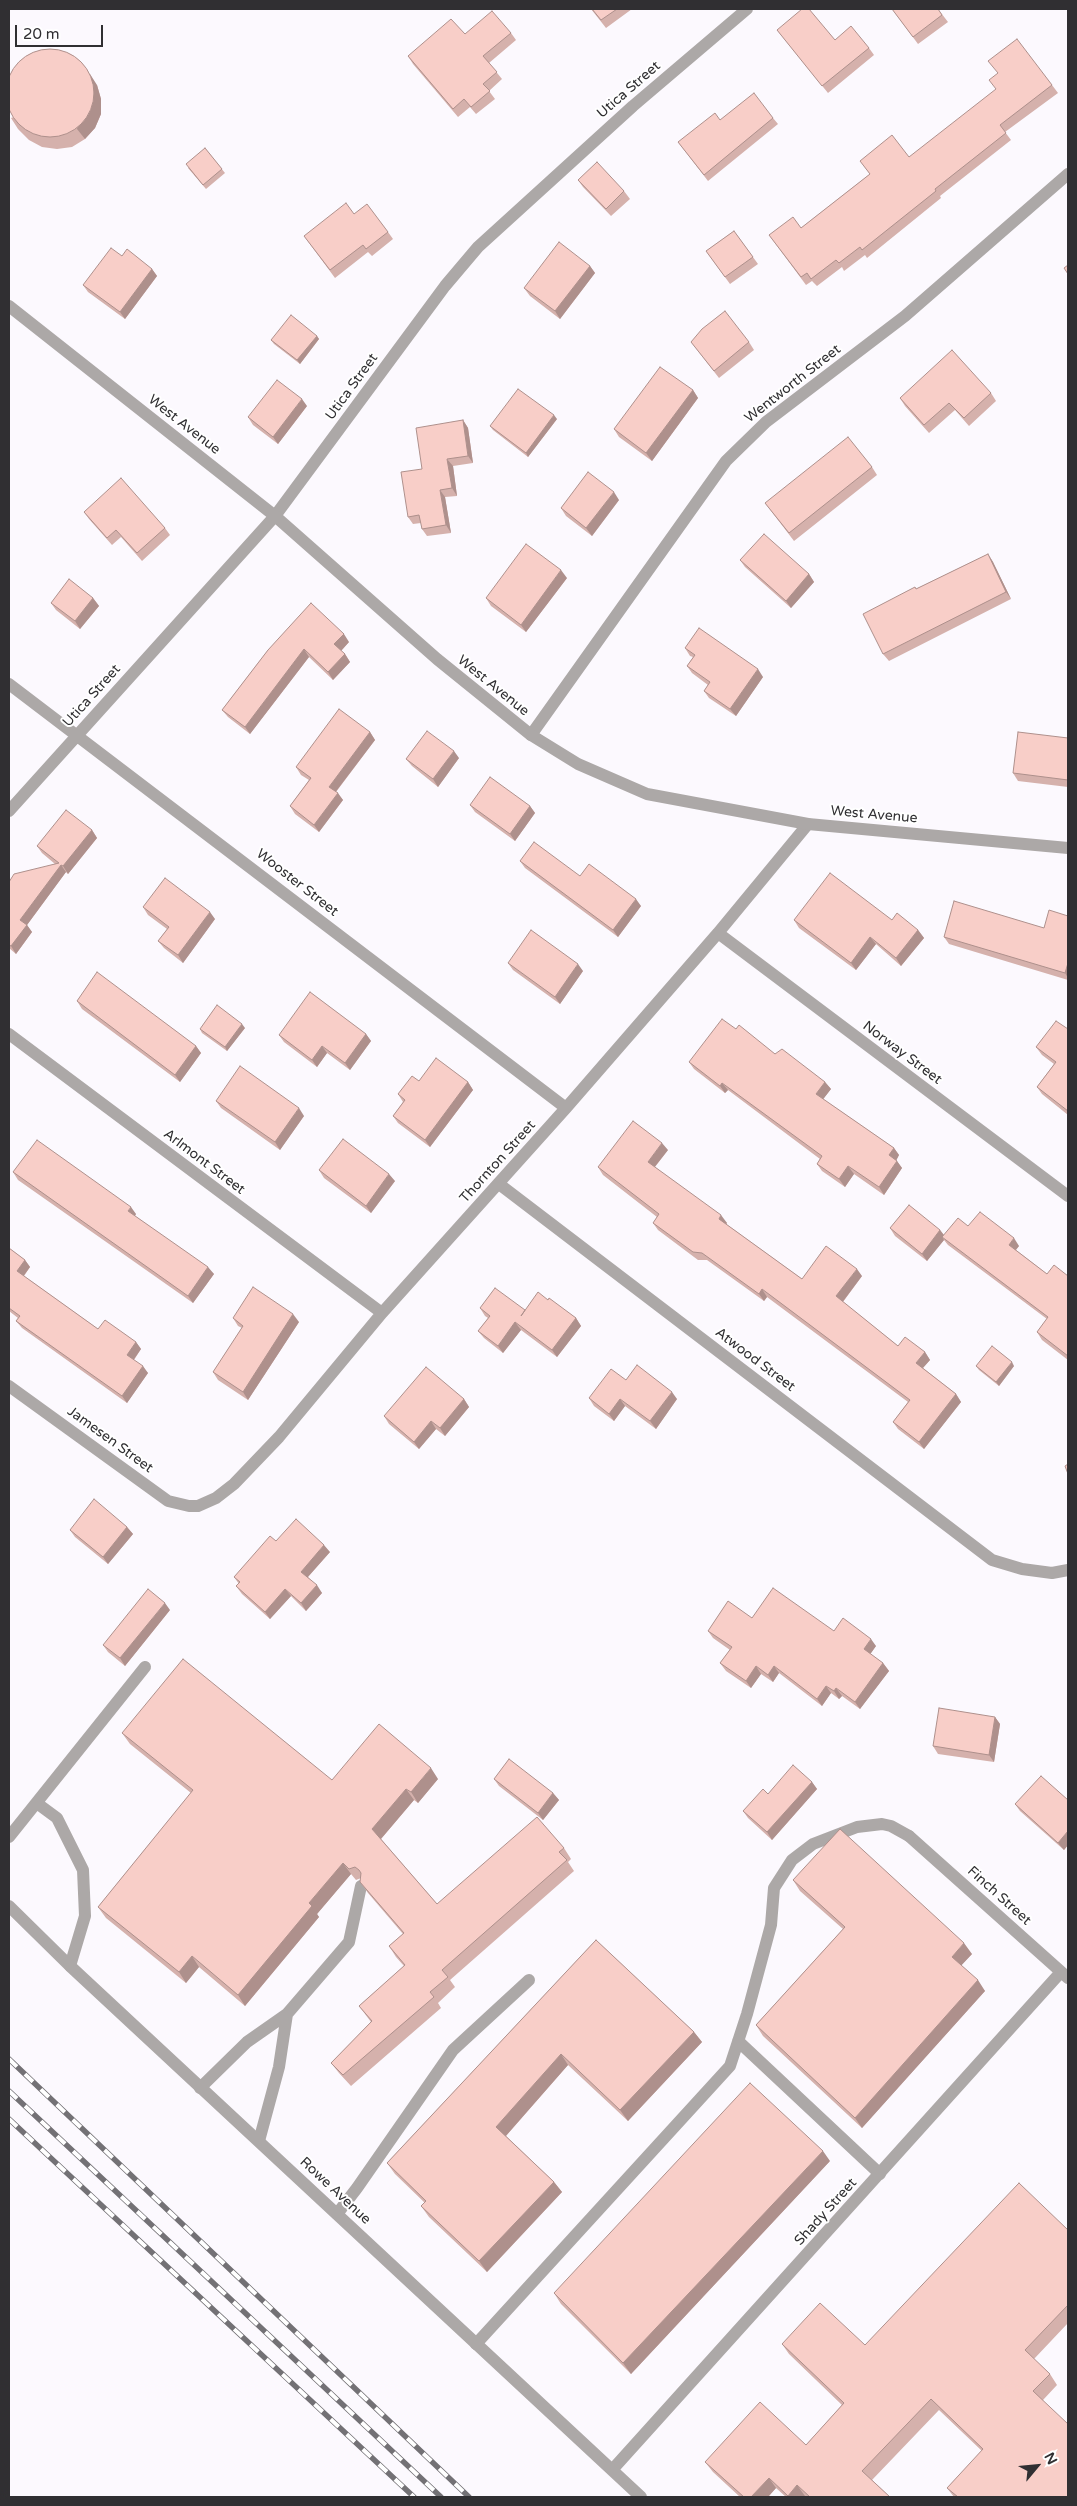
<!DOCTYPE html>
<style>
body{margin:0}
#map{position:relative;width:1077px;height:2506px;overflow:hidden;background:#fcf9fe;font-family:"Varela Round",sans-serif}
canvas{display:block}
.frame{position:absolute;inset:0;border:10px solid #302f32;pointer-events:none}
.north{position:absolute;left:1012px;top:2441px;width:50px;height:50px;-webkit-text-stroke:4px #fff;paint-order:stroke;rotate:62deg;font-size:14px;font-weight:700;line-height:20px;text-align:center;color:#302f32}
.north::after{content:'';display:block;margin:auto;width:18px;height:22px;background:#302f32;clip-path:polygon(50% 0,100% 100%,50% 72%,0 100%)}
.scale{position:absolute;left:15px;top:25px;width:88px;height:22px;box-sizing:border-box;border:2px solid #302f32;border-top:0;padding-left:6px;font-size:15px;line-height:18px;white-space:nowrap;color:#302f32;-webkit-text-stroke:4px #fff;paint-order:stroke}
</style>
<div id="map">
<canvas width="1077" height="2506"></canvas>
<div class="frame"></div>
<div class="north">N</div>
<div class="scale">20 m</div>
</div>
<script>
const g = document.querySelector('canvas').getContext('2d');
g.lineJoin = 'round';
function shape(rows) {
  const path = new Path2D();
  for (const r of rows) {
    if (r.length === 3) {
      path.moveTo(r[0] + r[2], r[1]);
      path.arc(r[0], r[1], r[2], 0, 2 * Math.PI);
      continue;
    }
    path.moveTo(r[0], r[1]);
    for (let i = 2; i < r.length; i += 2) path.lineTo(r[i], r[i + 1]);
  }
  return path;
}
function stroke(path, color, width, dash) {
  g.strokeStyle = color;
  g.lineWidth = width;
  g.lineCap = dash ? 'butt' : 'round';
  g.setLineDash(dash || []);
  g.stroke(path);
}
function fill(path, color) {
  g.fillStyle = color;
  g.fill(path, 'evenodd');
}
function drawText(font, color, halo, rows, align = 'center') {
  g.font = font + ' "Varela Round",sans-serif';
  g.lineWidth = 4;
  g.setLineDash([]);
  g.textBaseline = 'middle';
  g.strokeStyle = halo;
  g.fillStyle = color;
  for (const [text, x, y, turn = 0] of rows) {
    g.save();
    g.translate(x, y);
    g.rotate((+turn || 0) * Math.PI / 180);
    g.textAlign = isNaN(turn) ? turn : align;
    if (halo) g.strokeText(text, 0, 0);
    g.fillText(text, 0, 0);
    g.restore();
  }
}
stroke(shape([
 [38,1804,57,1818,83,1870,85,1916,70,1966],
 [9,1837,145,1667],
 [738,2041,880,2174],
 [200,2088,247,2042,287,2014,349,1942,361,1886],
 [259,2141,279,2067,287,2014],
 [337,2214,357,2188,453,2050,529,1980],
 [476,2344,730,2066,747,2014,771,1925,774,1888,792,1860,813,1844,857,1827,882,1824,891,1826,909,1836]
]), '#aca8a7', 12);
stroke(shape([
 [9,684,566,1108],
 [531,735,726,461,766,422,905,316,1068,174],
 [9,811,275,516,445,286,478,247,633,106,747,9],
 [718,933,1068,1196],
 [9,1034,382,1313],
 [499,1184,992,1560,1022,1569,1052,1573,1068,1570],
 [9,1386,168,1501,189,1506,198,1506,216,1498,234,1484,279,1437,382,1313,566,1108,718,933,808,824],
 [909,1836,1068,1978],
 [9,1906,70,1966,641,2497],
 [612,2470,1061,1972]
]), '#aca8a7', 12);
stroke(shape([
 [9,306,275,516,437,659,531,735,578,764,647,794,808,824,1068,848]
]), '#aca8a7', 12);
const rail = shape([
 [9,2059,469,2497],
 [9,2091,441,2497],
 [9,2119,414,2497]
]);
stroke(rail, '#737175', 5.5);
stroke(rail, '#fff', 4, [11]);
fill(shape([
 [591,9,632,9,606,28],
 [892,9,938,9,948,22,918,44],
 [777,30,835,40,869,48,874,55,828,93],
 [511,33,516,40,489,63,502,79,489,91,495,99,476,114,470,107,458,117,413,64,408,56,465,34],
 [97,85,101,99,101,114,95,128,85,139,72,147,57,149,42,147,29,140,18,129,11,118],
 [1052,85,1058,93,1005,132,1011,140,940,196,941,198,867,258,865,255,844,271,842,267,817,286,812,281,806,285,769,235,801,228,870,174,860,161,909,157],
 [773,118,778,124,708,181,678,142,720,120],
 [205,148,225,173,206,189,188,168],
 [578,180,624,191,630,199,611,216,583,187],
 [354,214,388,232,393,239,372,256,368,252,335,278,304,236],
 [734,231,758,264,730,284,706,251],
 [122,256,152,269,157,276,125,319,88,292,83,285],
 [590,266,595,273,560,319,530,296,524,288],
 [317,336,319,339,300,364,274,344,271,340],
 [691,342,749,342,754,350,719,378],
 [693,390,698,398,652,461,619,437,614,429],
 [991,393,996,401,969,426,955,410,929,433,905,406,900,398],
 [307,406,278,444,253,425,248,417],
 [557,419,528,457,493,430,490,426],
 [463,420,468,428,473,463,453,466,457,496,445,497,451,533,427,536,422,529,421,523,413,524,408,517,422,469],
 [872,467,877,475,794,541,765,503],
 [619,500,592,536,566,516,561,508],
 [84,512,165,528,170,535,142,561,121,537,112,545,89,519],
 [988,554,993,562,1011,599,889,661,883,654,916,589],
 [740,560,809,574,814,582,791,608,745,567],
 [567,578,526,632,491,606,486,598],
 [93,598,99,606,80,629,56,610,51,603],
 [349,642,341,651,345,654,350,662,333,680,309,657,250,734,228,717,222,710,268,650],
 [685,648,763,677,736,716,709,698,704,691,708,685,692,673,687,666,693,657,690,656],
 [370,732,375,740,336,792,343,800,319,832,295,814,290,806,309,780,301,775,296,767],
 [1068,738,1068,787,1018,781,1013,773],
 [459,758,438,787,412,766,406,759],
 [470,805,530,806,535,813,515,841,475,812],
 [92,830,97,838,68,874,66,872,27,925,32,932,16,954,9,948,9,882,55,864,42,853,37,846],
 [520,861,580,876,641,906,618,937,525,868],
 [143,907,215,919,183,963,164,948,158,941,167,929,148,915],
 [1068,916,1068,980,949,944,944,937,1044,928],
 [794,920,892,920,918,930,924,938,901,966,876,944,856,970,799,928],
 [508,963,583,971,560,1004,513,970],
 [77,1001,196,1046,201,1053,180,1082,82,1009],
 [245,1028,227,1051,202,1033,200,1029],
 [736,1029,775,1054,825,1082,831,1089,823,1099,894,1148,899,1155,896,1160,902,1168,884,1195,854,1174,845,1187,822,1171,817,1164,820,1159,728,1090,725,1093,694,1069,689,1062],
 [1068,1029,1068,1115,1042,1094,1037,1087,1054,1064,1042,1055,1036,1047],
 [366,1034,371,1041,350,1070,327,1053,317,1067,284,1042,279,1035],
 [419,1081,468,1082,473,1090,430,1147,398,1123,393,1116,403,1102,398,1094],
 [216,1101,304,1116,280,1150,221,1108],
 [668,1150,655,1167,727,1223,726,1224,802,1279,862,1276,843,1302,898,1346,925,1352,930,1360,923,1368,956,1394,961,1402,924,1449,898,1429,893,1422,908,1402,767,1297,764,1301,707,1260,698,1260,658,1230,653,1223,657,1217,603,1175,598,1167],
 [319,1170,395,1181,371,1213,324,1178],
 [13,1172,136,1214,135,1216,214,1274,193,1303,18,1180],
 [968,1226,1019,1246,1016,1250,1047,1274,1068,1276,1068,1360,1042,1340,1037,1332,1047,1319,948,1245,944,1240,927,1261,895,1236,890,1228,940,1230,944,1235],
 [9,1248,25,1260,30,1267,24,1276,98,1329,136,1342,141,1349,134,1360,148,1373,127,1403,22,1328,16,1321,18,1318,9,1311],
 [548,1300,576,1318,581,1326,557,1357,521,1330,503,1353,484,1338,478,1331,488,1318,485,1316,480,1308,525,1310],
 [233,1318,299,1322,248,1400,218,1380,213,1372,242,1328,238,1326],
 [976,1366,1014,1366,999,1386,979,1370],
 [626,1380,677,1399,656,1429,625,1406,614,1421,594,1406,589,1398],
 [464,1399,469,1407,445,1436,436,1429,419,1449,389,1424,384,1416],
 [127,1527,133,1534,108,1564,75,1537,70,1530],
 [276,1541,330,1552,308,1577,322,1593,306,1611,291,1596,270,1619,242,1594,236,1586,239,1584,234,1577],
 [170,1610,125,1666,108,1652,103,1645],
 [752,1618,834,1631,876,1646,870,1654,883,1663,889,1671,860,1709,842,1696,839,1699,831,1693,822,1706,779,1673,773,1682,761,1674,751,1688,726,1671,720,1663,730,1650,713,1638,708,1631],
 [995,1717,1000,1724,994,1762,938,1754,933,1746],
 [122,1733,332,1780,438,1779,418,1803,414,1800,381,1839,437,1904,564,1848,571,1859,568,1862,574,1871,450,1980,455,1987,438,2003,441,2008,351,2086,339,2073,331,2063,371,2022,359,2006,404,1966,396,1957,389,1946,403,1934,368,1893,360,1882,361,1878,356,1880,351,1874,317,1914,319,1917,245,2006,199,1967,186,1983,106,1918,98,1907,191,1793,130,1744],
 [494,1779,553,1793,559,1800,543,1820,499,1786],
 [812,1782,817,1789,772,1840,748,1818,743,1811],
 [1068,1800,1068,1845,1064,1850,1020,1811,1015,1804],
 [793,1880,972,1954,961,1965,985,1991,862,2128,763,2036,756,2025,843,1929,800,1891],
 [596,1940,694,2032,702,2042,628,2121,568,2065,506,2136,554,2182,562,2192,487,2272,429,2217,421,2206,425,2203,395,2174,387,2163],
 [830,2161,631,2374,561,2304,554,2293],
 [1068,2230,1068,2323,1034,2359,1050,2374,1057,2385,1043,2400,1068,2497,954,2497,947,2488,982,2451,939,2410,872,2480,890,2497,806,2497,805,2496,804,2497,786,2497,776,2488,768,2497,740,2497,713,2472,705,2462,806,2445,842,2405,789,2354,782,2344,865,2345]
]), '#d5b1ac');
fill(shape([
 [90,74,97,85,101,99,101,114,95,128,85,139,77,129],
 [590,266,595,273,560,319,555,311],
 [152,269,157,276,125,319,120,312],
 [317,336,319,339,300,364,297,360],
 [693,390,698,398,652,461,646,453],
 [302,399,307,406,278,444,273,437],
 [554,415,557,419,528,457,526,453],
 [463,420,468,428,473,463,468,456],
 [447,459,453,466,457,496,452,488],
 [440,490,445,497,451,533,446,525],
 [614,492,619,500,592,536,586,528],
 [988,554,993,562,1011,599,1006,592],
 [561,570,567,578,526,632,521,625],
 [809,574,814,582,791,608,786,601],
 [93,598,99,606,80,629,75,621],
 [344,634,349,642,340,652,334,644],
 [304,649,309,657,250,734,245,727],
 [345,654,350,662,333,680,328,672],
 [758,669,763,677,736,716,730,709],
 [370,732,375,740,334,794,329,787],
 [454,751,459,758,438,787,433,779],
 [338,793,343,800,319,832,314,825],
 [530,806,535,813,515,841,510,834],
 [92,830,97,838,68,874,63,866],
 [61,865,66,872,27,925,32,932,16,954,11,946,20,920],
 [636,899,641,906,618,937,613,930],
 [210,912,215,919,183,963,178,955],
 [918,930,924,938,901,966,896,958],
 [870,937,876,944,856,970,851,963],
 [1068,963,1068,978,1065,973],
 [578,964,583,971,560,1004,555,997],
 [242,1024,245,1028,227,1051,225,1047],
 [366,1034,371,1041,350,1070,345,1063],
 [196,1046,201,1053,180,1082,175,1075],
 [322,1046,327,1053,317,1067,312,1060],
 [468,1082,473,1090,430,1147,425,1140],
 [825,1082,831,1089,821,1102,816,1094],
 [722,1083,728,1090,725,1093,720,1086],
 [299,1108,304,1116,280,1150,275,1142],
 [662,1143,668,1150,653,1169,648,1162],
 [894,1148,899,1155,895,1163,889,1155],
 [897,1161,902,1168,884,1195,879,1187],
 [848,1166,854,1174,845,1187,839,1179],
 [389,1174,395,1181,371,1213,366,1206],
 [131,1207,136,1214,133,1218,128,1211],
 [721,1215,727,1223,724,1227,719,1219],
 [940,1230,946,1238,942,1237,944,1240,927,1261,922,1254],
 [1014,1238,1019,1246,1014,1252,1009,1245],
 [25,1260,30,1267,22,1278,17,1271],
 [208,1267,214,1274,193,1303,188,1296],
 [857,1269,862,1276,841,1304,836,1296],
 [762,1289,767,1297,764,1301,759,1294],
 [293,1314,299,1322,248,1400,243,1392],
 [576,1318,581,1326,557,1357,552,1350],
 [515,1322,521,1330,503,1353,498,1346],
 [136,1342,141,1349,132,1362,127,1355],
 [925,1352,930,1360,921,1370,916,1363],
 [1012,1362,1014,1366,999,1386,996,1382],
 [143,1366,148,1373,127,1403,122,1396],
 [672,1392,677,1399,656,1429,650,1421],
 [956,1394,961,1402,924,1449,919,1442],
 [464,1399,469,1407,445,1436,440,1428],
 [620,1399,625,1406,614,1421,609,1414],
 [431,1421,436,1429,419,1449,414,1442],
 [127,1527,133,1534,108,1564,103,1557],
 [324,1545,330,1552,306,1579,301,1572],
 [317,1585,322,1593,306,1611,301,1603],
 [285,1589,291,1596,270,1619,265,1612],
 [165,1603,170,1610,125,1666,120,1658],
 [871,1639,876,1646,869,1656,864,1649],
 [883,1663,889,1671,860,1709,855,1702],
 [756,1666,761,1674,751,1688,746,1681],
 [774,1666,779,1673,773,1682,768,1675],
 [826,1686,831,1693,822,1706,817,1699],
 [836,1688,842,1696,839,1699,834,1691],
 [995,1717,1000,1724,994,1762,989,1755],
 [431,1768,438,1779,418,1803,411,1792],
 [812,1782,817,1789,772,1840,767,1832],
 [406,1789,414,1800,380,1840,372,1829],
 [553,1793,559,1800,543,1820,538,1813],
 [1068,1831,1068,1845,1064,1850,1058,1843],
 [343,1863,351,1874,317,1914,319,1917,245,2006,238,1995,309,1903],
 [964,1943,972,1954,959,1968,952,1957],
 [192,1956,199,1967,186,1983,179,1972],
 [978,1980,985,1991,862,2128,855,2118],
 [694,2032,702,2042,628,2121,620,2110],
 [561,2054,568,2065,504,2138,496,2127],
 [823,2151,830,2161,631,2374,623,2363],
 [554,2182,562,2192,487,2272,479,2261],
 [769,2478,776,2488,768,2497,751,2497],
 [797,2485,805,2496,804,2497,790,2497,788,2496]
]), '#ae908c');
const building = shape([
 [592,9,617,9,601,20,592,9],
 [802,9,809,9,835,40,851,26,869,48,822,86,777,30,802,9],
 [892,9,938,9,942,15,913,37,892,9],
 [492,11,511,33,483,56,497,72,483,84,490,91,471,107,464,99,453,109,408,56,451,19,465,34,492,11],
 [1017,39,1052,85,1000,125,1006,133,935,189,936,191,862,250,860,247,839,263,836,260,811,279,807,273,801,277,769,235,793,217,801,228,870,174,860,161,892,135,909,157,996,89,989,80,998,73,988,61,1017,39],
 [50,93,44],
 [754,93,773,118,704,175,678,142,715,113,720,120,754,93],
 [205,148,222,169,203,185,186,164,205,148],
 [597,162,624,191,606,209,578,180,597,162],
 [346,203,354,214,367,204,388,232,366,249,363,245,330,270,304,236,346,203],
 [734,231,753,257,725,277,706,251,734,231],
 [559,242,590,266,555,311,524,288,559,242],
 [111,248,122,256,127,249,152,269,120,312,83,285,111,248],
 [1068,265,1068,274,1064,268,1068,265],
 [725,311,749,342,714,371,691,342,702,329,725,311],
 [291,315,317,336,297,360,271,340,291,315],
 [952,350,991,393,964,418,949,403,924,425,900,398,952,350],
 [660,367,693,390,646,453,614,429,660,367],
 [277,380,302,399,273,437,248,417,277,380],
 [518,389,554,415,526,453,490,426,518,389],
 [463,420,468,456,447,459,452,488,440,490,446,525,422,529,419,515,408,517,401,472,422,469,416,428,463,420],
 [848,437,872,467,789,533,765,503,848,437],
 [588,472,614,492,586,528,561,508,588,472],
 [121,478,165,528,137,553,116,530,107,538,84,512,121,478],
 [764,534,809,574,786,601,740,560,764,534],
 [526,544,561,570,521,625,486,598,526,544],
 [988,554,1006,592,883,654,863,614,915,587,916,589,988,554],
 [69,579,93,598,75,621,51,603,69,579],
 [311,603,344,634,334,644,345,654,328,672,304,649,245,727,222,710,268,650,311,603],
 [699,628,758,669,730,709,704,691,710,682,687,666,695,655,685,648,699,628],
 [339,709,370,732,329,787,338,793,314,825,290,806,311,778,296,767,339,709],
 [427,731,454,751,433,779,406,759,427,731],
 [1018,732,1068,738,1068,780,1013,773,1018,732],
 [490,777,530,806,510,834,470,805,490,777],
 [66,810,92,830,63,866,61,865,20,920,27,925,11,946,9,945,9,882,14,874,59,863,37,846,66,810],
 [534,842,580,876,589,864,636,899,613,930,520,861,534,842],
 [830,873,892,920,897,913,918,930,896,958,870,937,851,963,794,920,830,873],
 [165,878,210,912,178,955,158,941,169,927,143,907,165,878],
 [954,901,1044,928,1049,910,1068,916,1068,963,1065,973,944,937,954,901],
 [531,930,578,964,555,997,508,963,531,930],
 [97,972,196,1046,175,1075,77,1001,97,972],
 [310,992,366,1034,345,1063,322,1046,312,1060,279,1035,310,992],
 [217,1005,242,1024,225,1047,200,1029,217,1005],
 [722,1019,736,1029,739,1025,775,1054,782,1049,825,1082,816,1094,894,1148,889,1155,897,1161,879,1187,848,1166,839,1179,817,1164,822,1156,722,1083,720,1086,689,1062,722,1019],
 [1056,1021,1068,1029,1068,1111,1037,1087,1056,1062,1036,1047,1056,1021],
 [436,1058,468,1082,425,1140,393,1116,405,1100,398,1094,412,1076,419,1081,436,1058],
 [240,1066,299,1108,275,1142,216,1101,240,1066],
 [633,1121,662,1143,648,1162,721,1215,719,1219,802,1279,826,1246,857,1269,836,1296,898,1346,905,1337,925,1352,916,1363,956,1394,919,1442,893,1422,910,1400,762,1289,759,1294,702,1253,693,1252,653,1223,659,1214,598,1167,633,1121],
 [343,1139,389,1174,366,1206,319,1170,343,1139],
 [37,1140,131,1207,128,1211,208,1267,188,1296,13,1172,37,1140],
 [909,1205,940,1230,922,1254,890,1228,909,1205],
 [980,1212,1014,1238,1009,1245,1047,1274,1054,1265,1068,1276,1068,1356,1037,1332,1048,1317,942,1237,958,1218,968,1226,980,1212],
 [9,1248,25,1260,17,1271,98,1329,105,1320,136,1342,127,1355,143,1366,122,1396,16,1321,20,1316,9,1308,9,1248],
 [253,1287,293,1314,243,1392,213,1372,243,1326,233,1318,253,1287],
 [495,1288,525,1310,521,1316,538,1292,548,1300,549,1298,576,1318,552,1350,515,1322,498,1346,478,1331,490,1316,480,1308,495,1288],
 [992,1346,1012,1362,996,1382,976,1366,992,1346],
 [637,1365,672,1392,650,1421,620,1399,609,1414,589,1398,611,1369,626,1380,637,1365],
 [426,1367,464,1399,440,1428,431,1421,414,1442,384,1416,426,1367],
 [1068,1464,1068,1474,1065,1466,1068,1464],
 [94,1499,127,1527,103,1557,70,1530,94,1499],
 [296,1519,324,1545,301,1572,317,1585,301,1603,285,1589,265,1612,236,1586,240,1582,234,1577,270,1536,276,1541,296,1519],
 [773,1588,834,1631,843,1618,871,1639,864,1649,883,1663,855,1702,836,1688,834,1691,826,1686,817,1699,774,1666,768,1675,756,1666,746,1681,720,1663,732,1647,708,1631,728,1601,752,1618,773,1588],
 [148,1589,165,1603,120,1658,103,1645,148,1589],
 [183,1659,332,1780,379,1724,431,1768,411,1792,406,1789,372,1829,437,1904,537,1817,564,1848,559,1852,567,1860,442,1970,448,1977,430,1992,434,1997,343,2075,331,2063,372,2021,359,2006,405,1965,389,1946,404,1933,360,1882,361,1873,359,1870,355,1867,349,1869,343,1863,309,1903,312,1906,238,1995,192,1956,179,1972,98,1907,193,1790,122,1733,183,1659],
 [939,1708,995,1717,989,1755,933,1746,939,1708],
 [509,1759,553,1793,538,1813,494,1779,509,1759],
 [793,1765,812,1782,767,1832,743,1811,763,1789,768,1794,793,1765],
 [1041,1776,1068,1800,1068,1831,1058,1843,1015,1804,1041,1776],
 [840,1829,964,1943,952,1957,978,1980,855,2118,756,2025,845,1927,793,1880,840,1829],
 [596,1940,694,2032,620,2110,561,2054,496,2127,554,2182,479,2261,421,2206,426,2201,387,2163,596,1940],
 [750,2083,823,2151,623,2363,554,2293,750,2083],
 [1019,2183,1068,2230,1068,2305,1025,2350,1050,2374,1033,2391,1068,2424,1068,2497,958,2497,947,2488,983,2449,931,2399,862,2471,890,2497,810,2497,797,2485,788,2496,769,2478,751,2497,744,2497,705,2462,760,2402,806,2445,844,2403,782,2344,820,2303,865,2345,1019,2183]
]);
fill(building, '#f8cec8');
stroke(building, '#ae908c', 1);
drawText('14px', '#302f32', '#fff', [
 ["Utica Street",629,90,-41],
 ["Wentworth Street",793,384,-38],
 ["Utica Street",352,387,-54],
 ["West Avenue",184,425,38],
 ["West Avenue",493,686,39],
 ["Utica Street",92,696,-48],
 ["West Avenue",874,815,5],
 ["Wooster Street",297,883,38],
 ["Norway Street",902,1053,37],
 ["Arlmont Street",204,1162,37],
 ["Thornton Street",498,1162,-48],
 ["Atwood Street",755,1360,37],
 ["Jamesen Street",110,1440,36],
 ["Finch Street",999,1896,42],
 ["Rowe Avenue",335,2191,43],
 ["Shady Street",826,2212,-48]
]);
</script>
